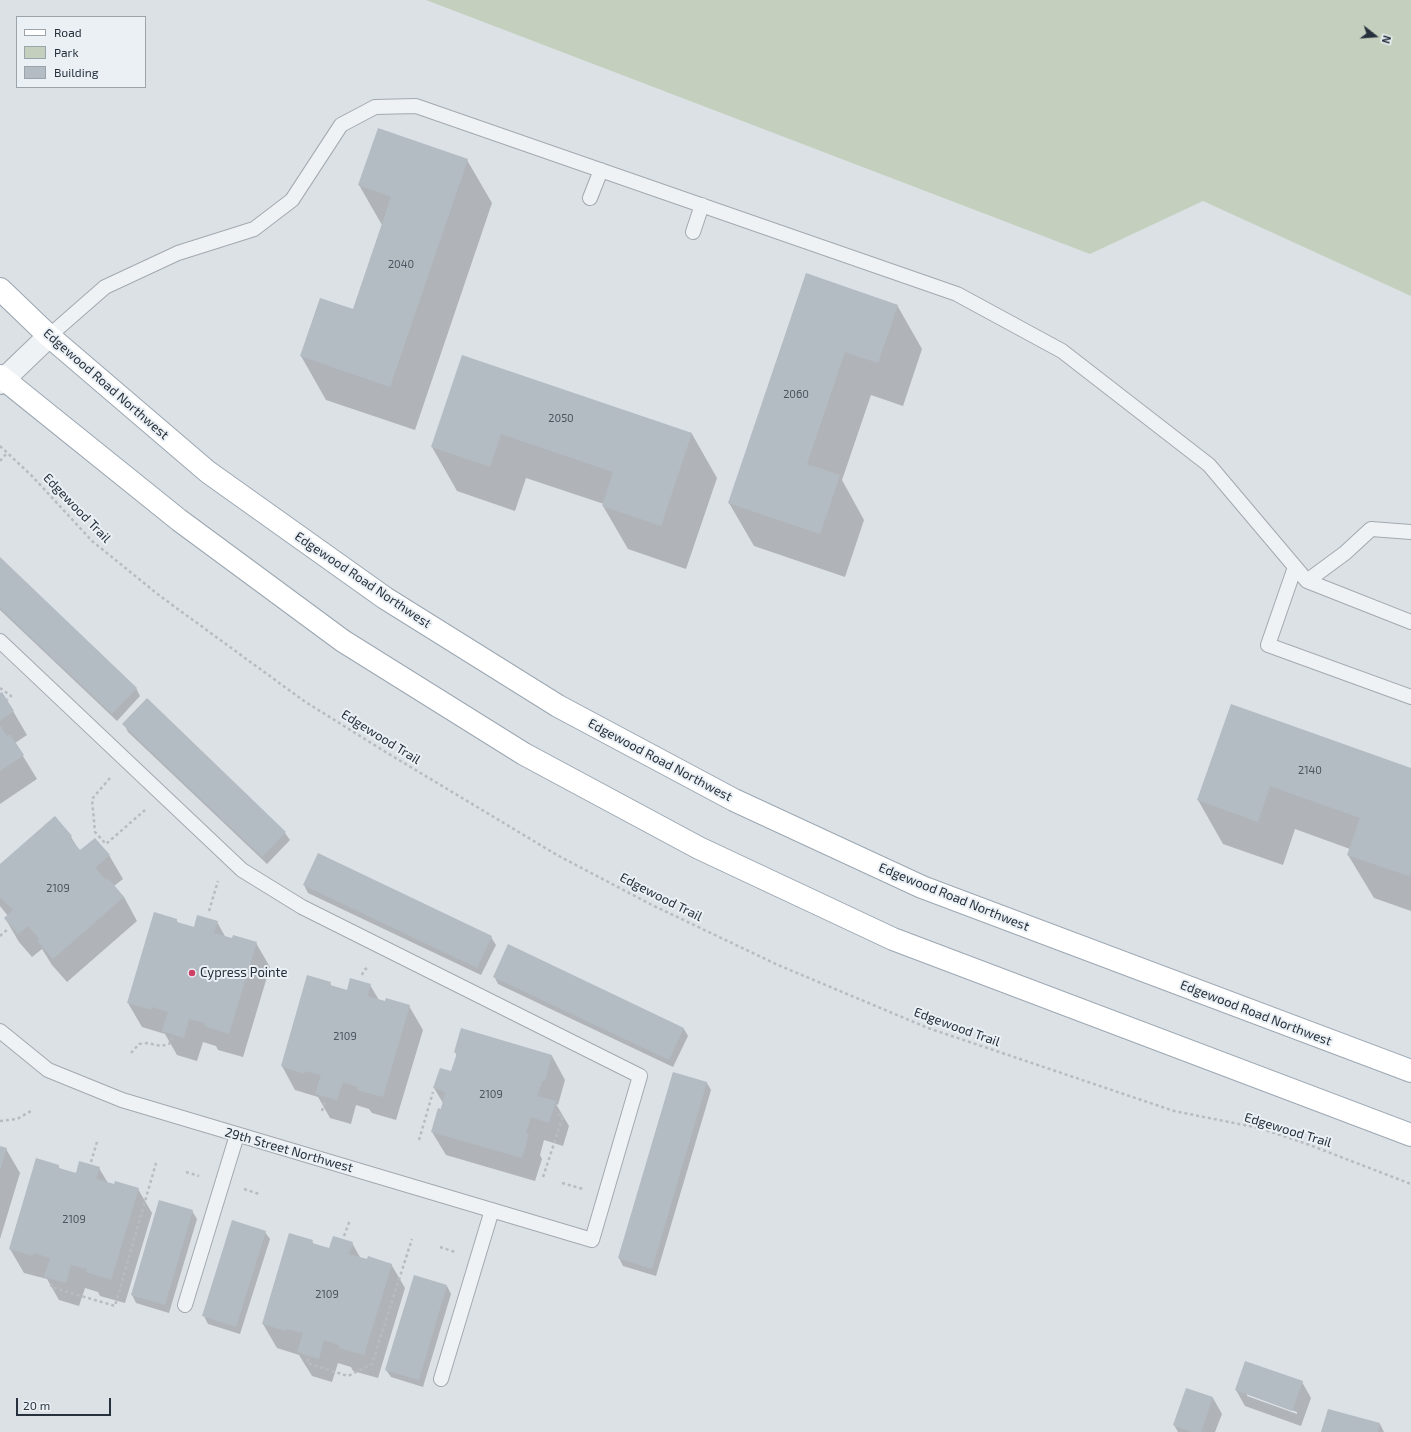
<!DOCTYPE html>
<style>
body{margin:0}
#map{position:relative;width:1411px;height:1432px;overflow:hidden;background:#dce1e6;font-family:"Exo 2",sans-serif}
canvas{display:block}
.legend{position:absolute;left:16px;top:16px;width:130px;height:72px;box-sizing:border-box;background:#ebf0f4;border:1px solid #9ca4ab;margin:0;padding:5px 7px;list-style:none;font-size:12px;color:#26313d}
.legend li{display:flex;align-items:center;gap:8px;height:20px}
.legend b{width:20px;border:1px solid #9ca4ab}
.north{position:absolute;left:1355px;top:16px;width:40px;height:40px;-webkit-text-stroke:3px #ebf0f4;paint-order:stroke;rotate:107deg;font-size:11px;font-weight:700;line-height:16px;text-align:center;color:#26313d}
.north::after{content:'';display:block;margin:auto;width:14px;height:18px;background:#26313d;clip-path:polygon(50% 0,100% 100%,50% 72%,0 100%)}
.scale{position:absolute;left:16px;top:1398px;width:95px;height:18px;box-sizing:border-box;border:2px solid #26313d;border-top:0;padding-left:5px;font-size:12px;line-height:14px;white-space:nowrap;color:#26313d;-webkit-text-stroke:3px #ebf0f4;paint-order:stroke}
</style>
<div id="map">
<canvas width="1411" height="1432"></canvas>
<ul class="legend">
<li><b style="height:5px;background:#fff"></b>Road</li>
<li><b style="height:11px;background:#c4d0bd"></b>Park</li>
<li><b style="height:11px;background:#b3bbc3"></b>Building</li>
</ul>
<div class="north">N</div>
<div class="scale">20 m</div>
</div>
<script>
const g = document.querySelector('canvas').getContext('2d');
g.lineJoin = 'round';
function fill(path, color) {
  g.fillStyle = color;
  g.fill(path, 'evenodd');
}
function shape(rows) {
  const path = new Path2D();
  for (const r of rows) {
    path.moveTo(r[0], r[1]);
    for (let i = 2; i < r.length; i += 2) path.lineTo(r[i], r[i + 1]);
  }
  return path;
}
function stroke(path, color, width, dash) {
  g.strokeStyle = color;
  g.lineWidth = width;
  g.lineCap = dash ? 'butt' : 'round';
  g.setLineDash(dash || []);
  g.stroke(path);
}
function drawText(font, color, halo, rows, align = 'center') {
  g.font = font + ' "Exo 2",sans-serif';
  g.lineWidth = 4;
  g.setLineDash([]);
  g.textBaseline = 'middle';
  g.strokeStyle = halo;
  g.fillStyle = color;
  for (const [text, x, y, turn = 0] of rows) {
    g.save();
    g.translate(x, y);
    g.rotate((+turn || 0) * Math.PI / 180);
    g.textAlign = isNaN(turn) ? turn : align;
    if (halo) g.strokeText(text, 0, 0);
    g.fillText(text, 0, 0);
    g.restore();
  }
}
fill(shape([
 [426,0,1411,0,1411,296,1203,201,1090,254]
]), '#c4d0bd');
fill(shape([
 [467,160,492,203,415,430,326,400,301,356,353,310,382,225,359,185],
 [806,274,897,305,922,349,903,406,871,395,842,480,864,520,845,577,754,546,729,503],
 [462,357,692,434,717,478,686,569,628,549,603,506,604,504,526,478,515,511,457,491,432,447],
 [0,559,136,688,140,696,117,721,0,610],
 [0,695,13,711,27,735,15,743,37,779,0,804],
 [147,700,285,833,290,840,267,864,128,732,124,724],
 [1231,705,1411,769,1411,911,1374,898,1348,855,1350,849,1295,829,1283,865,1223,844,1198,800],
 [54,817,71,837,79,850,109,855,123,879,114,886,124,897,137,921,67,982,52,965,42,949,32,957,19,942,5,918,8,916,0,906,0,865],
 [304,885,491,937,496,945,481,975,308,893],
 [176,920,179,924,195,928,217,922,226,938,256,943,270,967,243,1057,218,1050,216,1046,203,1042,197,1061,177,1055,165,1034,142,1027,128,1003],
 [494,976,684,1029,688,1036,673,1067,498,984],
 [330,983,332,987,347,991,370,985,379,1000,409,1006,423,1030,396,1120,372,1113,369,1109,356,1105,351,1124,330,1118,318,1097,295,1090,282,1066],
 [462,1030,552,1056,565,1080,558,1105,556,1104,569,1126,563,1146,544,1140,540,1155,542,1159,535,1181,446,1155,432,1132,443,1103,434,1088,452,1072,457,1056,455,1052],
 [673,1073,707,1083,711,1090,656,1276,623,1266,619,1258],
 [0,1147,6,1149,20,1173,0,1239],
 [58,1166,61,1170,77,1174,99,1168,108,1183,138,1189,152,1213,125,1303,100,1296,98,1292,85,1288,79,1306,59,1300,47,1279,24,1273,10,1249],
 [159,1201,192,1211,197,1219,169,1313,136,1303,132,1295],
 [265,1232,270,1239,240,1334,208,1324,204,1316],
 [290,1235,312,1241,314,1245,329,1250,352,1243,361,1259,391,1264,405,1288,378,1378,353,1371,351,1367,338,1363,332,1382,312,1376,299,1355,277,1348,263,1324],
 [447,1286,451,1294,423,1387,391,1377,386,1370],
 [1246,1362,1302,1382,1311,1398,1301,1426,1245,1406,1236,1390],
 [1247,1394,1297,1412,1297,1414,1247,1396],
 [1187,1389,1213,1398,1222,1414,1215,1432,1178,1432,1174,1425],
 [1380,1424,1384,1432,1322,1432]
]), '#0003');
fill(shape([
 [378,128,468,159,390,387,300,356,320,298,353,309,391,197,358,185],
 [806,273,898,305,878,363,845,352,807,464,840,475,820,534,728,503],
 [462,355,692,433,661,526,602,506,613,472,501,434,490,467,431,447],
 [0,557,137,688,112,714,0,608],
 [2,692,14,711,0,721,0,693],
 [147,698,286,832,262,857,122,724],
 [1231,704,1411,768,1411,872,1409,876,1347,855,1360,818,1270,786,1258,822,1197,800],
 [0,725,7,736,10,734,24,755,0,771],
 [55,816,72,836,70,838,80,850,95,838,110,855,95,868,106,880,108,878,124,897,53,959,37,941,39,939,28,926,18,934,4,918,13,910,0,897,0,864],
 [318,853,492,936,477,968,303,885],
 [154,912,177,919,177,922,194,927,197,915,218,921,214,933,232,938,233,935,257,942,229,1034,204,1026,205,1023,189,1019,184,1038,162,1031,168,1012,152,1007,151,1010,127,1003],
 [508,944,684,1028,669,1060,493,977],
 [307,975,331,982,330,985,347,990,350,978,371,984,367,996,385,1001,386,998,410,1005,383,1097,357,1090,358,1087,343,1082,337,1100,315,1094,321,1075,305,1071,304,1074,281,1066],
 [461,1028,552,1055,545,1081,542,1081,537,1096,556,1101,549,1123,531,1117,526,1133,529,1134,522,1158,431,1132,438,1108,441,1109,445,1092,433,1088,440,1068,451,1071,457,1053,454,1052],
 [673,1072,707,1082,652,1269,618,1258],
 [0,1146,7,1148,0,1170],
 [36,1158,59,1165,59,1168,76,1173,79,1161,100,1167,96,1179,114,1184,115,1181,139,1188,111,1280,86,1272,87,1269,71,1265,66,1283,44,1277,50,1258,34,1253,33,1256,9,1249],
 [159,1200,193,1210,165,1305,131,1295],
 [232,1220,266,1231,236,1327,202,1316],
 [289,1233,313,1240,312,1243,329,1248,333,1236,353,1242,349,1254,367,1259,368,1256,392,1264,364,1355,339,1348,339,1345,324,1340,319,1359,297,1352,303,1333,287,1329,286,1331,262,1324],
 [414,1275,447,1285,419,1380,385,1370],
 [1245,1361,1303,1381,1292,1411,1235,1390],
 [1186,1388,1213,1397,1201,1432,1192,1432,1173,1425],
 [1328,1409,1380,1423,1378,1432,1321,1432]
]), '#b3bbc3');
const lane = shape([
 [590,198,601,170],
 [693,232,702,205],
 [49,336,105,287,178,253,254,229,292,200,341,125,375,107,416,106,957,294,1062,351,1209,465,1307,581,1411,622],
 [1295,567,1268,645,1411,697],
 [1307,581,1345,553,1371,529,1411,532],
 [0,641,242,870,302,907,640,1076,592,1240,122,1100,48,1070,0,1031],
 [185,1305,237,1135],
 [441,1379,492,1210]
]);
const street = shape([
 [0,383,49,336]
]);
const primary = shape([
 [0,289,49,336,208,472,385,598,558,706,734,800,922,887,1411,1071],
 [0,376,179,520,343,641,524,754,699,848,893,939,1411,1135]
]);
stroke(lane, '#a2a9b0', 16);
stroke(street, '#a2a9b0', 24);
stroke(primary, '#9ba7b2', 24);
stroke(shape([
 [0,446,32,476,92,541,160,596,304,701,384,751,557,855,652,905,778,965,928,1028,1174,1111,1259,1128,1307,1144,1411,1184],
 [0,461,7,453],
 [0,688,11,696,7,700],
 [110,778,92,799,95,832,106,844,145,810],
 [209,911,218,881],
 [0,936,8,929],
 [362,975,364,970,369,967],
 [131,1053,139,1044,147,1043,161,1046,169,1044,172,1038],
 [322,1111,325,1101],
 [0,1121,17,1119,31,1111],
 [419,1140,433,1092],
 [91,1162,97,1142],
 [186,1172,199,1176],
 [543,1177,563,1116,557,1114],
 [562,1183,583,1189],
 [244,1189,259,1194],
 [344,1236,350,1220],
 [440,1247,455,1252],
 [52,1284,51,1287,115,1306,156,1163],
 [308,1359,307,1363,348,1376,372,1364,412,1239]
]), '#b7bcc1', 2.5, [3, 3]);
stroke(lane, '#eff2f5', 14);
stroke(street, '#eff2f5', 22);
stroke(primary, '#fff', 22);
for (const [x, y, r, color] of [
 [192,973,4,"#ce3f65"]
]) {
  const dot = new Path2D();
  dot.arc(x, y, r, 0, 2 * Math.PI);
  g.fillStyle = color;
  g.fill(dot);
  stroke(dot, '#ebf0f4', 1.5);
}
drawText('11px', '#49545e', null, [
 ["2040",401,264],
 ["2060",796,394],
 ["2050",561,418],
 ["2140",1310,770],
 ["2109",58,888],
 ["2109",345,1036],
 ["2109",491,1094],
 ["2109",74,1219],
 ["2109",327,1294]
]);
drawText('13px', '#26313d', '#ebf0f4', [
 ["Edgewood Road Northwest",106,384,41],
 ["Edgewood Trail",77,508,46],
 ["Edgewood Road Northwest",363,580,34],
 ["Edgewood Trail",381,737,32],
 ["Edgewood Road Northwest",660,760,28],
 ["Edgewood Trail",661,897,27],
 ["Edgewood Road Northwest",954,897,22],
 ["Edgewood Road Northwest",1256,1013,21],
 ["Edgewood Trail",957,1027,20],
 ["Edgewood Trail",1288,1130,17],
 ["29th Street Northwest",289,1150,16]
]);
drawText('13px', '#26313d', '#ebf0f4', [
 ["Cypress Pointe",200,973]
], 'left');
</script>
